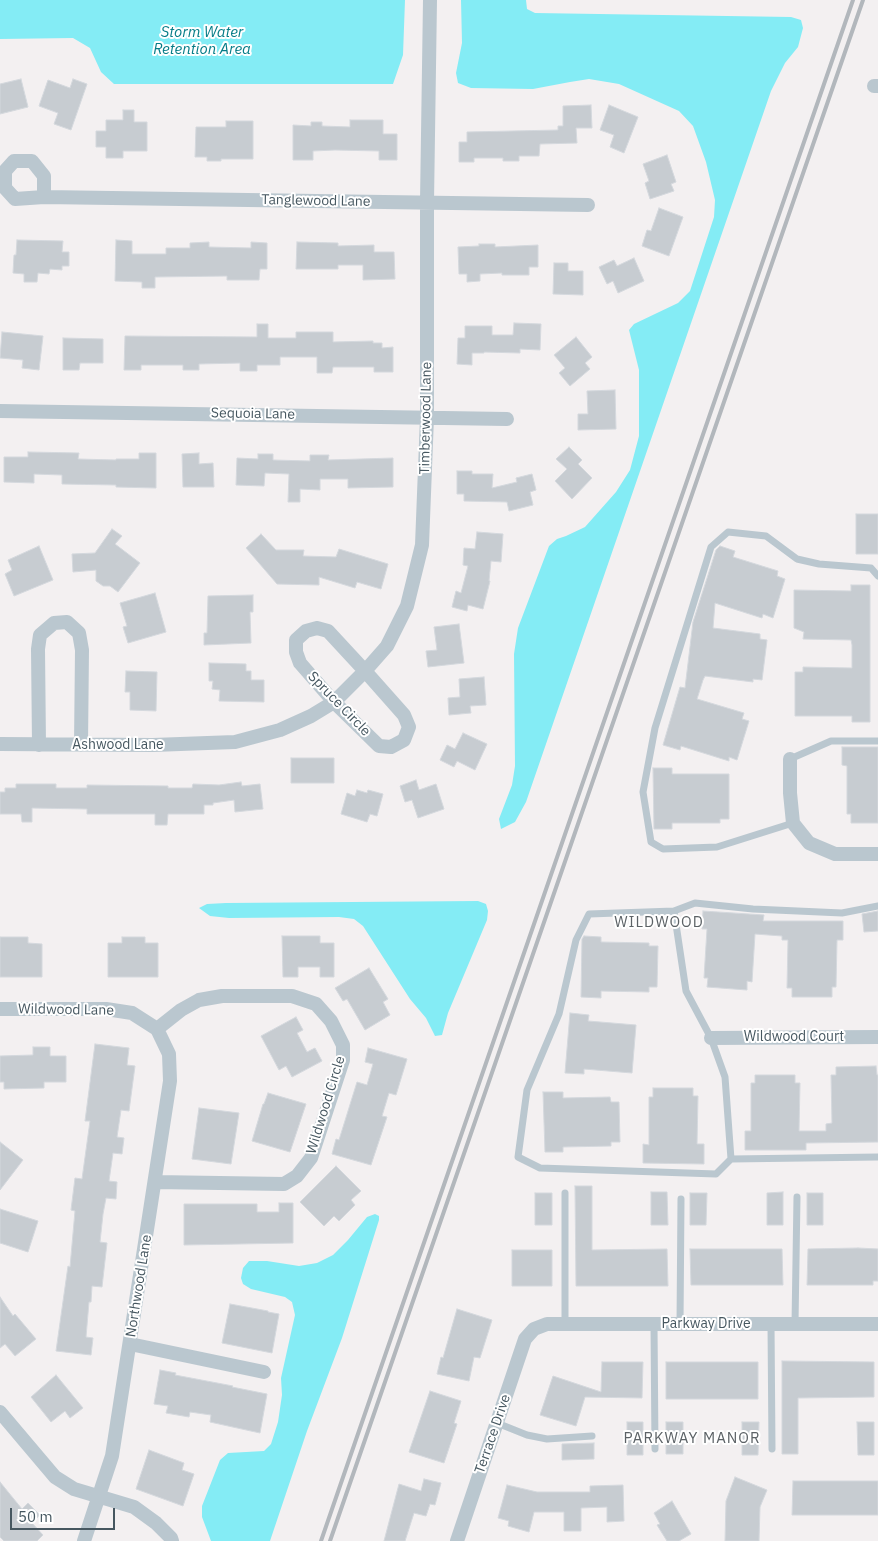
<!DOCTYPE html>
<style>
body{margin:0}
#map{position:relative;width:878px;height:1541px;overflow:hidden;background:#f3f0f1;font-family:"IBM Plex Sans",sans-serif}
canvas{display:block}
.scale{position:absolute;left:10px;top:1508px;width:105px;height:22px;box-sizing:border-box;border:2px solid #465760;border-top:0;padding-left:6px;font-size:15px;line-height:18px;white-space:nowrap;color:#465760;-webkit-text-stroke:4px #fff;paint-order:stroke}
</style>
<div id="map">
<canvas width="878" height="1541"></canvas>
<div class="scale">50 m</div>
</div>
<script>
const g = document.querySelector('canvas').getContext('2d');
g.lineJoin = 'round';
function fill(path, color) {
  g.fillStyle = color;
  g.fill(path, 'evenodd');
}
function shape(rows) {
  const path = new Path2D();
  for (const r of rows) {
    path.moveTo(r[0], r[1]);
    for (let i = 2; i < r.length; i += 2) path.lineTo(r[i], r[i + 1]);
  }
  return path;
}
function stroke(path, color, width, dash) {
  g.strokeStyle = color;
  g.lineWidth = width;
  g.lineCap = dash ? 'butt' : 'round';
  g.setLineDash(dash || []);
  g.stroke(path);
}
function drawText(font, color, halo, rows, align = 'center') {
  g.font = font + ' "IBM Plex Sans",sans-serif';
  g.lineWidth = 4;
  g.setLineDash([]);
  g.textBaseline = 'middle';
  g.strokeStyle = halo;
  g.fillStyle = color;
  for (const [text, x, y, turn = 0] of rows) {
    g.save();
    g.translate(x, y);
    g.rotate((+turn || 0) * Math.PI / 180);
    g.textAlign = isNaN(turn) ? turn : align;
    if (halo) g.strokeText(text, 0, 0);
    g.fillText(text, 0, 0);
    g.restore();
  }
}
fill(shape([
 [0,0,405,0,403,55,393,84,114,84,101,72,90,48,73,38,0,39],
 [461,0,526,0,527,9,535,13,791,17,801,20,803,28,798,47,785,63,771,91,526,802,515,822,501,829,499,819,512,785,515,766,514,654,518,628,549,546,557,539,566,536,585,527,616,492,630,470,639,436,639,370,629,330,634,324,678,303,690,291,714,217,715,200,706,162,693,126,679,111,619,84,589,79,570,82,533,89,471,88,458,83,456,73,462,43],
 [478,901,486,904,488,911,487,920,448,1013,442,1035,435,1036,426,1018,410,999,363,926,354,919,339,917,229,918,210,916,199,908,207,904,226,903],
 [375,1214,379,1216,379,1220,342,1338,307,1431,270,1541,211,1541,202,1517,202,1506,220,1460,228,1453,264,1451,271,1444,278,1422,282,1395,281,1378,295,1315,292,1302,285,1297,251,1289,243,1284,241,1278,243,1268,249,1261,267,1261,299,1266,317,1263,333,1255,348,1240,367,1217]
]), '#84ecf5');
const building = shape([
 [21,79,28,107,0,114,0,84,21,79],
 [73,79,87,84,71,130,54,124,58,113,39,106,48,80,70,88,73,79],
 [591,105,592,128,576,128,577,143,540,144,539,156,519,156,519,161,503,161,503,158,474,158,474,162,459,162,459,142,467,142,467,132,558,130,558,126,563,126,563,106,591,105],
 [609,105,638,117,624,153,610,147,614,135,600,130,609,105],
 [123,110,134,110,134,122,147,122,147,151,123,151,123,158,106,158,106,147,96,147,96,131,106,131,106,120,123,120,123,110],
 [350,120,383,120,383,134,397,134,397,160,379,160,379,151,335,150,313,151,313,160,293,160,293,125,311,126,311,122,322,122,322,126,350,127,350,120],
 [226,121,253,121,253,159,221,159,221,161,207,161,207,157,195,157,196,127,226,127,226,121],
 [667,155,676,182,671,184,674,191,650,199,645,183,649,181,643,164,667,155],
 [659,208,683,217,669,256,642,246,647,230,651,231,659,208],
 [17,240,63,241,62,252,69,252,69,266,62,266,62,270,50,269,49,274,38,273,37,282,24,282,24,274,13,273,14,255,16,255,17,240],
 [116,240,132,241,132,254,166,254,166,248,190,248,190,243,209,242,209,247,251,248,251,242,267,243,267,269,260,269,259,280,227,280,227,276,155,277,155,288,142,288,142,282,115,281,116,240],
 [297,242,338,243,338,246,374,245,374,252,394,252,395,279,363,280,363,265,338,265,338,269,296,269,297,242],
 [479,244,495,244,495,247,538,245,538,267,529,267,529,275,502,275,502,273,480,274,480,281,467,282,467,274,459,274,458,247,479,246,479,244],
 [634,258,644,281,618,293,613,281,607,284,599,267,614,260,617,266,634,258],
 [554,263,568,263,568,271,583,271,583,295,553,294,554,263],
 [514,323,541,324,540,350,520,349,520,353,484,352,484,353,472,353,472,365,457,364,458,338,465,338,465,326,492,326,492,335,513,335,514,323],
 [257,324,268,324,268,338,296,338,296,332,333,332,333,342,373,341,373,343,382,343,382,348,393,347,393,372,374,372,374,367,333,367,332,373,317,373,317,357,280,357,280,365,257,365,257,371,240,371,240,363,199,364,199,370,183,370,183,365,141,365,141,370,124,370,125,336,257,337,257,324],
 [2,332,43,336,39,370,22,368,23,360,0,358,2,332],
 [576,337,592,357,585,363,590,369,570,386,559,373,565,368,554,355,576,337],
 [63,338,103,339,103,363,80,363,79,370,63,370,63,338],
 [615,390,616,429,578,430,578,414,588,414,587,391,615,390],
 [569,447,582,460,578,464,592,478,572,499,555,481,567,469,556,459,569,447],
 [28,452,79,453,78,459,116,460,116,459,139,459,139,453,156,453,156,488,116,487,116,485,62,484,62,475,34,474,34,483,4,482,4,457,28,457,28,452],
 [199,453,199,464,213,463,214,487,183,487,182,454,199,453],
 [258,454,273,454,273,460,310,461,310,455,329,455,328,460,393,458,393,487,348,488,348,479,320,479,320,490,300,489,300,502,288,502,289,474,265,473,264,486,236,485,237,458,258,459,258,454],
 [457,471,472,471,472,474,493,474,492,488,517,482,516,478,532,474,536,490,530,492,533,505,509,511,507,502,464,501,464,494,457,494,457,471],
 [856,514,878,514,878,554,856,554,856,514],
 [112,529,122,536,115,544,140,563,118,592,110,586,103,586,96,581,96,570,73,572,72,554,95,553,112,529],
 [477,532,503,534,501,562,491,561,489,581,490,581,483,609,468,605,467,611,452,607,456,591,461,593,468,566,463,565,464,548,475,549,477,532],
 [261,534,276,550,304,550,303,556,336,557,339,549,388,564,381,589,357,582,355,588,319,577,319,585,277,584,246,548,261,534],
 [39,546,53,580,14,596,5,574,12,570,8,560,39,546],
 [720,546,735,551,733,557,778,571,777,576,785,579,773,618,763,614,762,618,715,603,713,628,760,634,760,639,767,640,762,680,753,679,753,682,705,676,703,680,697,699,744,713,742,719,749,721,737,760,729,757,729,761,681,746,680,750,663,745,680,687,685,688,693,622,716,550,720,546],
 [851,585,870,585,870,722,852,722,852,716,795,716,795,672,803,672,803,667,852,668,852,645,851,640,803,639,804,632,794,628,794,590,851,591,851,585],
 [155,593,166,632,128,643,123,627,127,626,120,603,155,593],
 [253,595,253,612,250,612,251,643,204,645,204,633,207,633,208,596,253,595],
 [459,624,464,663,428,667,426,651,437,650,434,627,459,624],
 [209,663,246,664,246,671,251,671,251,680,264,680,264,702,219,701,220,690,212,689,213,681,209,681,209,663],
 [126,671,157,672,156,711,130,710,130,692,125,692,126,671],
 [484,677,486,705,470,706,471,713,449,715,448,698,460,697,459,679,484,677],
 [463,733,487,744,475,770,457,761,454,767,440,760,447,745,455,749,463,733],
 [842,747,878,747,878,823,851,823,851,814,847,814,847,766,842,765,842,747],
 [291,758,334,758,334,783,291,783,291,758],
 [653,768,672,768,672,774,729,774,729,819,720,819,720,823,672,823,672,829,654,829,653,768],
 [416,780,419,790,436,784,444,809,418,818,412,800,405,802,400,786,416,780],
 [241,782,242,786,260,784,263,809,235,812,234,800,213,803,213,805,204,805,204,814,168,814,167,825,155,825,155,814,87,814,87,809,32,808,32,822,22,822,21,814,0,814,0,792,5,792,5,788,16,788,16,784,56,784,56,788,87,788,87,785,168,786,168,788,192,788,193,784,219,785,241,782],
 [357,790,367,793,368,790,383,794,377,816,370,814,367,822,341,814,347,793,355,796,357,790],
 [703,911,764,915,763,921,843,921,843,940,837,940,836,987,832,987,832,997,792,997,792,988,787,988,788,940,782,940,782,936,755,934,752,982,747,981,747,990,707,987,708,978,704,978,707,929,702,929,703,911],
 [878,911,878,931,864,932,862,914,878,911],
 [282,936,320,936,320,943,334,943,334,977,320,977,320,967,298,967,298,977,283,977,282,936],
 [584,936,601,937,601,942,649,943,649,946,658,946,657,987,649,987,649,992,601,991,601,998,581,997,582,939,584,936],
 [0,937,28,937,28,943,42,944,42,977,0,977,0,937],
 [122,937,145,937,145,943,158,943,158,977,108,977,108,943,122,943,122,937],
 [369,968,388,999,383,1002,390,1015,365,1030,347,999,343,1001,335,988,369,968],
 [570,1013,589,1015,588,1021,636,1025,632,1073,584,1069,584,1074,565,1073,570,1013],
 [296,1017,303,1030,297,1033,307,1052,315,1048,322,1061,292,1077,286,1066,279,1070,261,1036,296,1017],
 [95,1044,129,1048,127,1065,135,1066,129,1111,121,1110,117,1137,124,1138,122,1154,113,1153,109,1181,117,1182,116,1199,106,1198,103,1214,100,1242,107,1243,102,1287,92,1286,91,1302,89,1302,86,1337,93,1338,91,1355,56,1351,68,1266,70,1267,75,1211,71,1210,75,1178,82,1179,90,1121,85,1121,95,1044],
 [33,1047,50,1047,50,1056,66,1056,66,1082,44,1082,44,1088,4,1089,4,1082,0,1082,0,1056,33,1055,33,1047],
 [368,1048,407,1059,396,1095,389,1093,382,1116,387,1117,371,1165,332,1154,336,1139,339,1140,357,1082,367,1085,373,1064,365,1062,368,1048],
 [876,1066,877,1075,878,1075,878,1142,806,1143,806,1150,745,1150,745,1131,751,1131,751,1083,755,1083,755,1075,795,1075,795,1083,800,1083,799,1131,826,1131,826,1124,832,1123,831,1075,836,1075,836,1067,876,1066],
 [653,1088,693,1088,693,1096,698,1096,697,1144,704,1144,704,1164,643,1163,643,1144,649,1145,649,1097,653,1097,653,1088],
 [543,1092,563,1092,563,1098,610,1097,611,1102,619,1102,620,1142,611,1142,611,1146,563,1147,563,1152,545,1152,543,1092],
 [268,1093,306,1104,290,1152,252,1141,263,1104,264,1104,268,1093],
 [199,1108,239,1113,231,1164,192,1159,199,1108],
 [0,1142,23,1160,0,1190,0,1142],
 [336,1166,361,1191,351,1200,355,1205,339,1221,334,1216,324,1226,300,1202,336,1166],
 [575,1186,592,1186,592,1250,667,1249,668,1286,576,1286,575,1186],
 [651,1192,667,1192,668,1225,651,1225,651,1192],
 [783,1192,783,1225,767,1225,767,1193,783,1192],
 [535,1193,552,1193,552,1225,535,1225,535,1193],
 [690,1193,707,1193,706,1225,690,1225,690,1193],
 [807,1193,823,1193,823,1225,807,1225,807,1193],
 [279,1203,293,1203,293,1243,184,1245,184,1204,257,1204,257,1212,279,1212,279,1203],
 [0,1209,38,1221,28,1252,0,1243,0,1209],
 [858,1248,878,1249,878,1281,873,1281,873,1285,807,1285,808,1249,858,1248],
 [690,1249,782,1249,783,1285,691,1285,690,1249],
 [512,1250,552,1250,552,1286,512,1286,512,1250],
 [0,1297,13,1316,15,1314,36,1339,15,1356,5,1344,0,1348,0,1297],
 [230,1304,268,1311,268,1312,279,1314,272,1353,222,1343,230,1304],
 [457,1309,492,1320,480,1358,474,1357,469,1381,437,1374,441,1357,443,1358,457,1309],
 [782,1361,874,1362,874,1397,798,1398,798,1454,782,1454,782,1361],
 [602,1362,643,1362,642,1398,585,1397,576,1426,540,1415,553,1376,601,1392,602,1362],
 [666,1362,758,1362,758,1399,666,1399,666,1362],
 [160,1370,176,1373,175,1375,233,1386,232,1387,267,1394,260,1433,210,1422,211,1415,190,1412,189,1417,166,1413,168,1406,154,1404,160,1370],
 [56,1375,83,1408,70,1418,65,1411,51,1422,31,1397,56,1375],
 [430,1391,461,1401,454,1423,457,1424,444,1463,409,1452,430,1391],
 [627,1422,643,1422,643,1455,627,1455,627,1443,628,1443,627,1442,627,1422],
 [666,1422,683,1422,683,1454,666,1454,666,1422],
 [742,1422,759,1422,758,1455,742,1455,742,1422],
 [857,1422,874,1422,874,1455,858,1455,857,1422],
 [594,1443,594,1459,562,1460,562,1444,594,1443],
 [149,1450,184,1463,182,1470,194,1474,183,1506,136,1489,149,1450],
 [735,1477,767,1490,760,1507,759,1541,725,1541,726,1501,735,1477],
 [424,1479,441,1483,435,1505,430,1504,426,1516,414,1513,405,1541,384,1541,399,1484,421,1491,424,1479],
 [793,1481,878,1481,878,1515,792,1515,793,1481],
 [0,1482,22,1509,28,1503,40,1515,32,1523,43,1535,37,1541,4,1541,0,1537,0,1482],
 [507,1485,537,1492,590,1492,590,1486,623,1485,624,1521,607,1522,607,1507,581,1508,581,1531,564,1531,564,1512,534,1512,529,1532,508,1526,509,1521,498,1518,507,1485],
 [672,1501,691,1534,679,1541,667,1541,657,1525,660,1524,654,1513,672,1501]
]);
fill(building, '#c7ccd1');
stroke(building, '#d4d8dd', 1);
stroke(shape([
 [790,759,831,741,878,741],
 [793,823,717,847,663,849,651,842,643,792,655,728,711,547,728,532,766,536,797,559,819,564,871,568,878,576],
 [878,906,842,913,753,909,695,903,674,911,589,914,576,940,559,1014,527,1090,518,1157,540,1168,716,1174,731,1159,878,1157],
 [674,911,686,991,711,1038,725,1077,731,1159],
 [565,1324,565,1193],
 [654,1324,655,1449],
 [680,1324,681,1199],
 [771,1324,772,1449],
 [795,1324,797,1197],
 [497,1423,527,1435,547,1439,592,1436]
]), '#bac7cf', 7);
stroke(shape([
 [874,86,878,86],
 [44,197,15,199,5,188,5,171,14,161,32,161,44,176,44,197,588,205],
 [0,411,507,419],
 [317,628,328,631,365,671,404,715,409,727,404,740,391,747,379,746,334,702,300,663,296,652,296,640,306,631,317,628],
 [0,744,153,745,235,742,280,730,311,716,334,702,365,671,387,646,407,606,422,545,427,417,427,202,430,0],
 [39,745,38,649,40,635,54,623,67,622,79,633,82,650,81,745],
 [790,759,790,793,793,823,809,843,835,854,878,854],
 [0,1009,106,1009,132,1013,157,1029],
 [711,1038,878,1037],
 [155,1182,284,1184,297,1176,311,1158,343,1060,343,1045,331,1021,316,1004,292,996,222,996,199,1000,181,1010,157,1029],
 [130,1344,264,1372],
 [0,1412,55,1477,74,1489,134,1507,156,1523,171,1538,172,1541],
 [84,1541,112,1456,170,1081,169,1054,157,1029],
 [457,1541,525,1339,534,1329,547,1324,878,1324]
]), '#bac7cf', 14);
stroke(shape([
 [321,1541,853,0],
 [330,1541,863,0]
]), '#b2b7bc', 4);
drawText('14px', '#465760', '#fff', [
 ["Tanglewood Lane",316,201,1],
 ["Sequoia Lane",253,414,1],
 ["Timberwood Lane",426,418,-89],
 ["Spruce Circle",339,704,46],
 ["Ashwood Lane",118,745],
 ["Wildwood Lane",66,1010,1],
 ["Wildwood Court",794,1037],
 ["Wildwood Circle",326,1105,-73],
 ["Northwood Lane",139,1286,-81],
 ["Parkway Drive",706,1324],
 ["Terrace Drive",493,1434,-71]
]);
drawText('italic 15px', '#057c87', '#fff', [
 ["Storm Water",202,33],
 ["Retention Area",202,50]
]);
g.letterSpacing = '1px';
drawText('15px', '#5c6266', '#fff', [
 ["WILDWOOD",659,923],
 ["PARKWAY MANOR",692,1439]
]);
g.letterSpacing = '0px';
</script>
